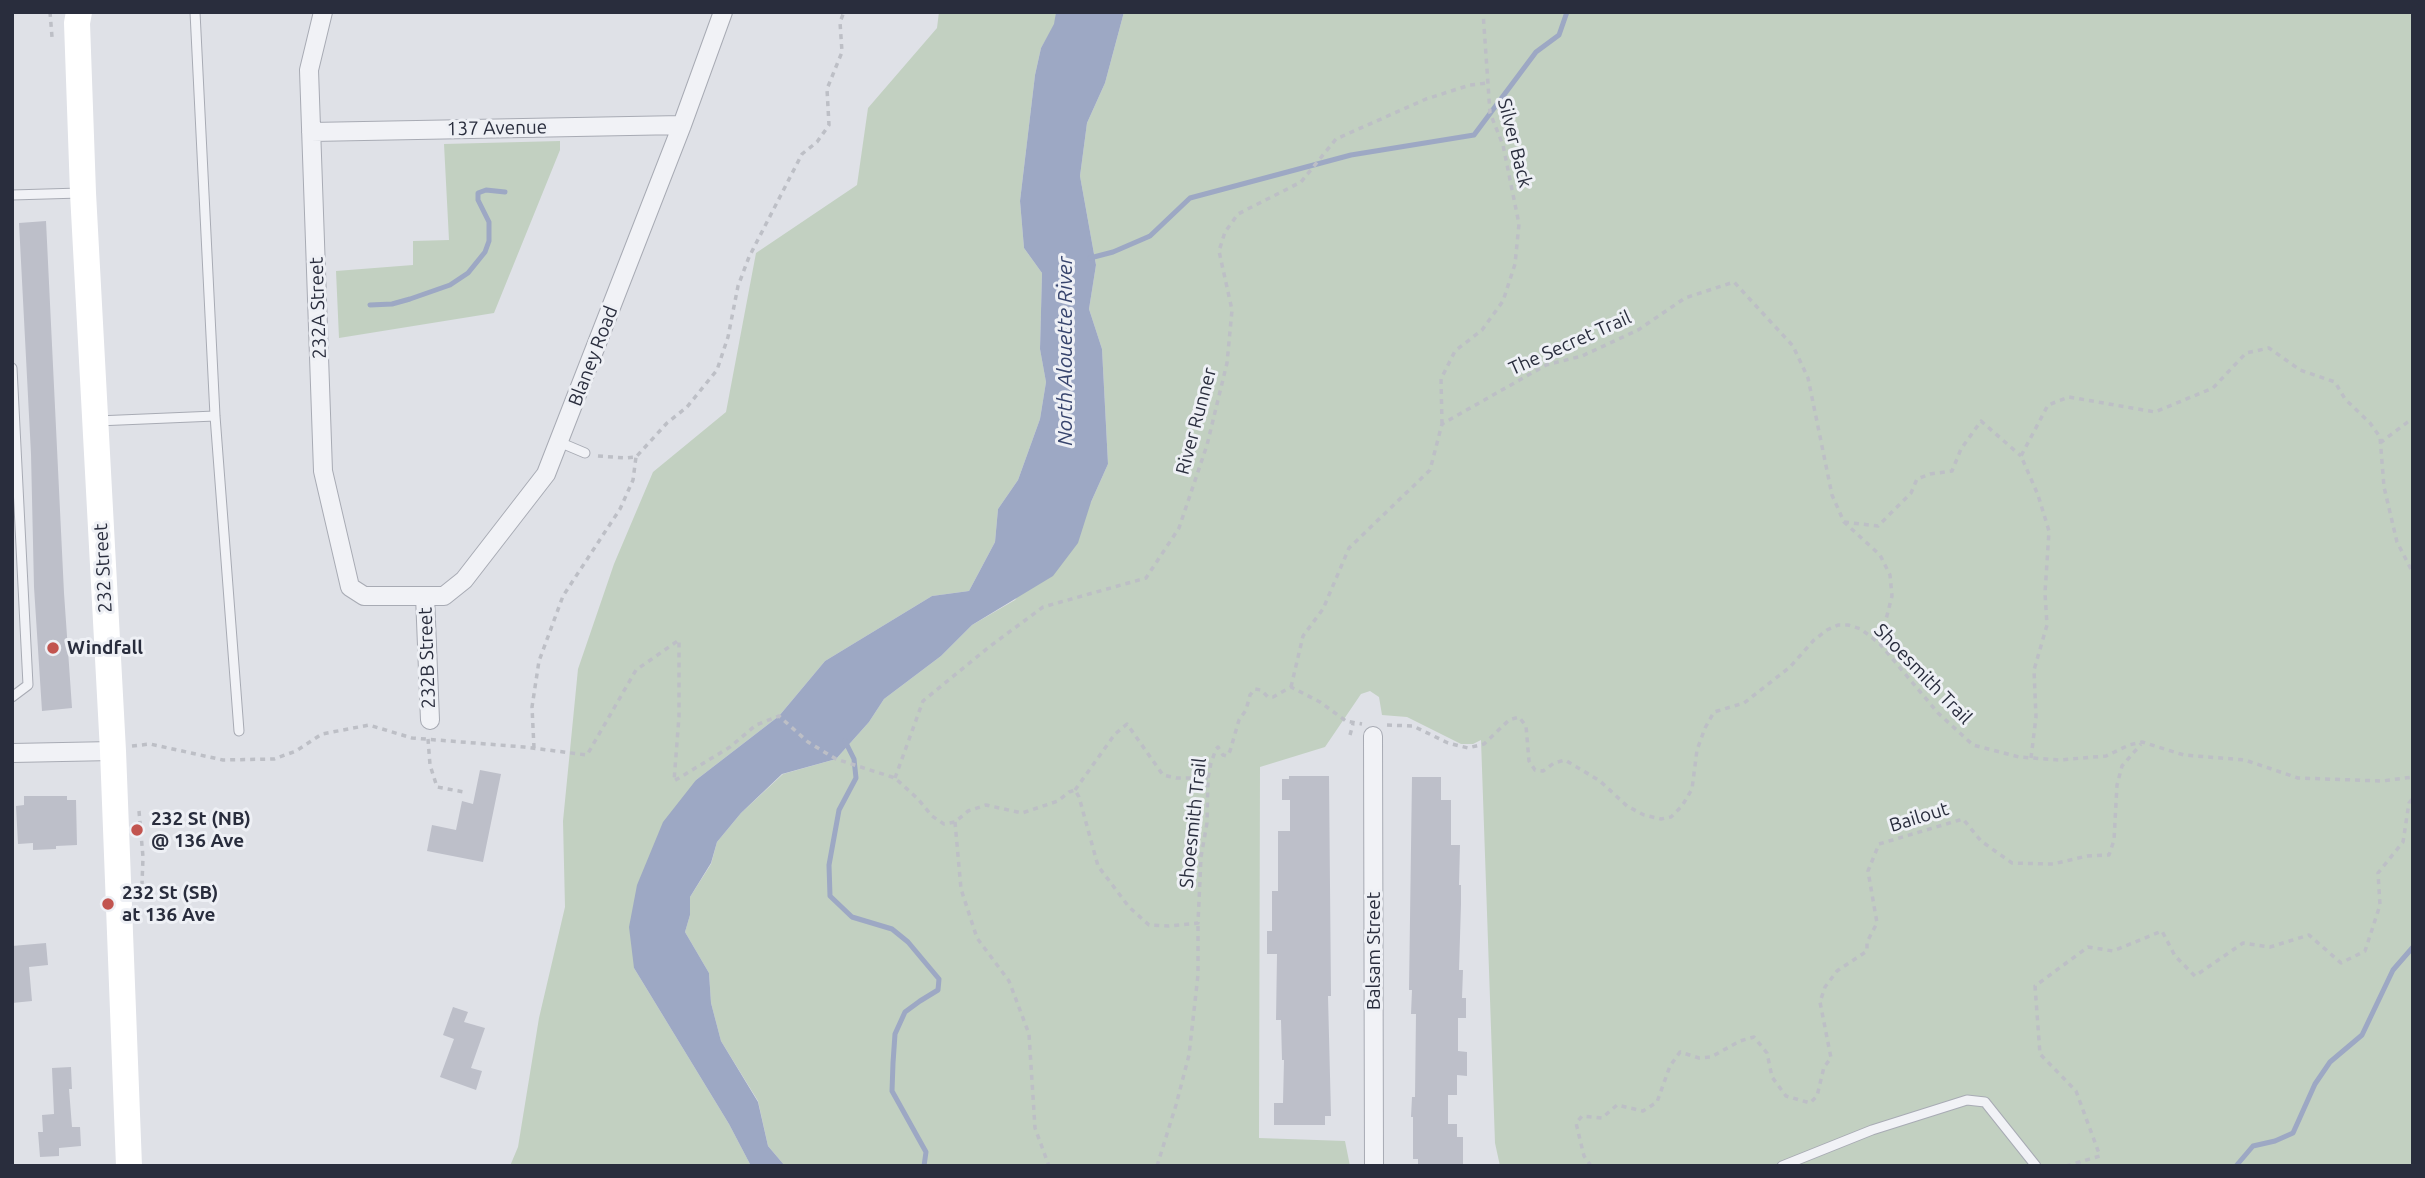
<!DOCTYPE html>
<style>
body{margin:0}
#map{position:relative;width:2425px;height:1178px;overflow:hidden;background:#dfe1e7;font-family:Ubuntu,sans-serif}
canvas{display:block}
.frame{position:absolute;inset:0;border:14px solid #292d3d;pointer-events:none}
</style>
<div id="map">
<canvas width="2425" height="1178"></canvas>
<div class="frame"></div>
</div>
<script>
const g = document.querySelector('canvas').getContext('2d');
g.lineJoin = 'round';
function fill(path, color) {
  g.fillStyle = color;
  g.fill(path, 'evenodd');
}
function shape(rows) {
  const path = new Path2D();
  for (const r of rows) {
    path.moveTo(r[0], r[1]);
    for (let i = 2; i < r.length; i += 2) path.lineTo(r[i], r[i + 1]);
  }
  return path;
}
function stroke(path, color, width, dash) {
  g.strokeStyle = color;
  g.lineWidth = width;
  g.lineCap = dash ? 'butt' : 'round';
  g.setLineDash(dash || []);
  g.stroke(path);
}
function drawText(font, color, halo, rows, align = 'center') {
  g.font = font + ' Ubuntu,sans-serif';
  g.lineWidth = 6;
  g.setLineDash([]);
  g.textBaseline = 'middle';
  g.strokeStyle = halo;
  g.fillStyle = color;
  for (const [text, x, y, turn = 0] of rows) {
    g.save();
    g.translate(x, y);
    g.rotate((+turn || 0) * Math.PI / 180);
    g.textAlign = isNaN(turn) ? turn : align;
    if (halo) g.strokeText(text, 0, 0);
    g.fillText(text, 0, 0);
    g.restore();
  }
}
fill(shape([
 [939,12,1056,12,1055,24,1041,48,1035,75,1020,201,1024,248,1042,273,1040,349,1046,382,1040,419,1018,480,998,509,995,542,969,591,932,596,825,661,779,716,696,780,634,968,729,1124,751,1166,510,1166,518,1147,539,1018,565,907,563,821,578,669,614,564,653,472,726,412,756,253,857,185,868,108,937,28],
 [1124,12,2413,12,2413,1166,1500,1166,1495,1143,1481,740,1473,744,1461,744,1407,717,1382,715,1379,697,1370,691,1361,694,1325,747,1260,767,1259,1138,1345,1141,1350,1166,785,1166,768,1146,758,1101,721,1041,711,1003,709,973,685,932,690,915,690,897,711,864,717,842,741,813,783,774,836,759,869,722,884,699,941,656,972,625,1015,600,1091,502,1108,464,1102,349,1089,309,1096,265,1080,176,1087,123,1105,83],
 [560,141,560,150,494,313,339,338,336,271,413,265,413,241,449,240,444,144]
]), '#c2d0c1');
fill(shape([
 [1056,12,1124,12,1105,83,1087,123,1080,176,1096,265,1089,309,1102,349,1108,464,1091,502,1078,543,1053,576,972,625,941,656,884,699,869,722,836,759,782,774,741,813,717,842,711,863,690,897,690,915,685,932,709,973,711,1003,721,1041,758,1102,768,1146,785,1166,751,1166,729,1124,634,968,629,927,637,885,663,822,696,780,779,716,825,661,932,596,969,591,995,542,998,509,1018,480,1040,419,1046,382,1040,349,1042,273,1024,248,1020,201,1035,75,1041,48,1054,24]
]), '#9da8c4');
stroke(shape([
 [1090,258,1113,252,1150,236,1190,198,1351,155,1474,135,1536,52,1559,35,1567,12],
 [370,305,392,304,410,299,450,285,468,273,485,252,489,241,489,222,478,200,478,193,486,190,505,192],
 [845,741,854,759,856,778,839,810,829,865,830,896,852,917,892,929,908,942,939,979,938,990,920,1001,905,1012,895,1034,893,1063,892,1091,926,1152,924,1166],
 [2236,1166,2253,1146,2275,1141,2293,1133,2315,1084,2330,1062,2362,1035,2393,970,2413,947]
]), '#9da8c4', 5);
fill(shape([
 [46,221,64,593,72,708,42,711,34,587,31,454,19,223],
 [480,770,501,774,483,862,427,851,432,825,456,830,462,801,473,804],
 [1289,776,1329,776,1331,996,1328,996,1331,1116,1325,1116,1325,1125,1274,1125,1274,1103,1283,1103,1284,1060,1282,1060,1281,1020,1276,1020,1277,954,1267,954,1267,931,1272,931,1272,891,1278,891,1278,831,1290,831,1290,800,1282,800,1282,779,1289,779],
 [1412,777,1441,777,1441,800,1451,800,1451,845,1460,845,1459,885,1461,885,1461,904,1459,970,1463,970,1462,998,1466,998,1466,1018,1458,1018,1458,1051,1467,1052,1467,1076,1457,1075,1457,1095,1448,1095,1448,1124,1457,1124,1457,1137,1463,1137,1463,1166,1418,1166,1418,1159,1413,1159,1413,1117,1411,1117,1412,1097,1415,1097,1416,1014,1411,1014,1412,990,1409,990],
 [24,796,67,796,67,800,76,800,77,845,56,846,56,849,33,850,33,843,18,844,16,806,24,805],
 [46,943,48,965,29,967,32,1001,12,1003,12,946],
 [453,1007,468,1012,464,1022,485,1028,471,1068,482,1071,476,1090,440,1077,454,1039,443,1035],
 [71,1067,72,1089,69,1089,72,1127,80,1127,81,1146,59,1148,59,1156,40,1157,38,1132,43,1132,42,1115,54,1114,52,1068]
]), '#bdbfc9');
const lane = shape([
 [195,12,215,416,239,731],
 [12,195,80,193],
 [12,368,28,685,12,697],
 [97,421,215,416],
 [559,442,585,453],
 [1782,1166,1872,1130,1967,1100,1985,1102,2036,1166]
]);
const street = shape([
 [323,12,309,70,323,471,350,587,364,596,444,596,464,580,546,474,682,125,723,12],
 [311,132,682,125],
 [425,596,430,720],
 [1373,736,1374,1166],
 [12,753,113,751]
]);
stroke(lane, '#a8abb4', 11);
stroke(street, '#a8abb4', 20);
stroke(shape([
 [50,12,52,37],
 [1442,424,1441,379,1455,351,1482,330,1503,301,1515,264,1519,224,1503,145,1490,113,1483,12],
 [2380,443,2413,418],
 [598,456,625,458,636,457,667,423,687,407,717,370,728,337,738,286,749,257,802,154,817,142,829,125,827,89,842,52,840,22,844,12],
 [1844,522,1878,526,1911,493,1917,479,1930,474,1952,471,1961,449,1981,421,2021,456],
 [1291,687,1303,636,1323,609,1349,548,1430,470,1442,424,1546,365,1582,356,1638,330,1685,298,1734,282,1793,346,1808,378,1832,495,1844,522,1880,555,1890,575,1892,596,1880,643],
 [1387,725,1413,726,1448,743,1468,748,1484,744,1509,720,1519,717,1526,726,1529,761,1535,770,1543,771,1554,763,1565,760,1600,781,1627,806,1644,815,1661,819,1671,817,1682,806,1692,789,1697,750,1705,728,1714,712,1744,703,1790,667,1814,640,1827,630,1838,625,1848,625,1861,629,1880,644,1938,713,1973,745,2019,757,2059,760,2106,756,2129,745,2142,742,2184,755,2245,760,2298,778,2382,781,2413,777],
 [1350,735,1353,724],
 [428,739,430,765,437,787,464,792],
 [132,746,150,744,223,760,274,759,296,751,322,734,369,725,412,738,524,747,587,755,636,670,679,640,679,717,674,781,730,747,756,725,779,716,808,742,836,759,895,778,918,799,932,816,944,824,955,822,968,811,986,805,1022,813,1058,801,1069,792,1075,790,1079,797,1098,866,1129,907,1149,925,1169,926,1198,923,1201,857,1207,823,1208,778,1211,763,1216,749,1218,747,1223,755,1227,756,1230,751,1239,720,1246,710,1250,695,1255,689,1261,690,1268,697,1273,697,1291,687,1320,702,1346,721,1362,724],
 [534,748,532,707,539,661,563,596,620,509,633,480,636,457],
 [2031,758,2036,717,2034,670,2047,625,2045,593,2049,531,2038,495,2021,456,2048,405,2069,397,2155,412,2213,388,2246,353,2269,348,2300,370,2335,382,2345,399,2370,423,2380,437,2384,487,2397,542,2413,573],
 [895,778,923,701,989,647,1043,607,1146,578,1179,528,1207,445,1227,363,1232,310,1219,251,1225,232,1238,214,1301,182,1336,139,1426,99,1470,85,1488,83],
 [1075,790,1115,734,1127,724,1163,775,1176,778,1208,778],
 [139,811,143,857,142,884],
 [955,822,961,889,977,938,1009,981,1029,1034,1035,1128,1049,1166],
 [1157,1166,1176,1105,1189,1055,1198,975,1198,923],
 [1591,1166,1584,1156,1576,1123,1582,1116,1602,1118,1617,1105,1643,1111,1657,1102,1670,1066,1680,1052,1699,1058,1711,1057,1740,1041,1754,1037,1767,1053,1772,1077,1786,1096,1810,1103,1817,1096,1824,1067,1831,1058,1820,1002,1825,987,1837,971,1867,951,1867,942,1877,923,1868,871,1879,844,1963,819,1981,841,2012,863,2053,864,2087,856,2109,855,2114,840,2117,785,2122,766,2141,744],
 [2066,1166,2100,1156,2076,1091,2040,1054,2035,986,2088,947,2113,951,2162,931,2175,956,2195,976,2243,943,2270,947,2309,935,2341,963,2365,951,2380,905,2378,873,2403,842,2409,803,2413,798]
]), '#bdbfc6', 3.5, [5, 5]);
stroke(lane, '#f1f2f6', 9);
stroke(street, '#f1f2f6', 18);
stroke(shape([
 [79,12,77,23,83,193,113,751,129,1166]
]), '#fff', 26);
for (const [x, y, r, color] of [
 [53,648,7,"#c2544f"],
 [137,830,7,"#c2544f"],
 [108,904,7,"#c2544f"]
]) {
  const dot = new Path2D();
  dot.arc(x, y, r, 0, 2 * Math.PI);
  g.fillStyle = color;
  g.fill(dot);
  stroke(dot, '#eef0f5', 2.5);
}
drawText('19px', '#292d3d', '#eef0f5', [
 ["137 Avenue",497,128,-1],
 ["Silver Back",1515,143,76],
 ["232A Street",318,308,-92],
 ["The Secret Trail",1570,343,-24],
 ["Blaney Road",593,356,-69],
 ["River Runner",1196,421,-75],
 ["232 Street",103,568,-93],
 ["232B Street",427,658,-92],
 ["Shoesmith Trail",1923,674,46],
 ["Bailout",1919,817,-17],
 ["Shoesmith Trail",1193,823,-84],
 ["Balsam Street",1374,951,-90]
]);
drawText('bold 19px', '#292d3d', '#eef0f5', [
 ["Windfall",67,648],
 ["232 St (NB)",151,819],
 ["@ 136 Ave",151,841],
 ["232 St (SB)",122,893],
 ["at 136 Ave",122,915]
], 'left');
drawText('italic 21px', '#37446d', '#eef0f5', [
 ["North Alouette River",1065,351,-90]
]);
</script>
